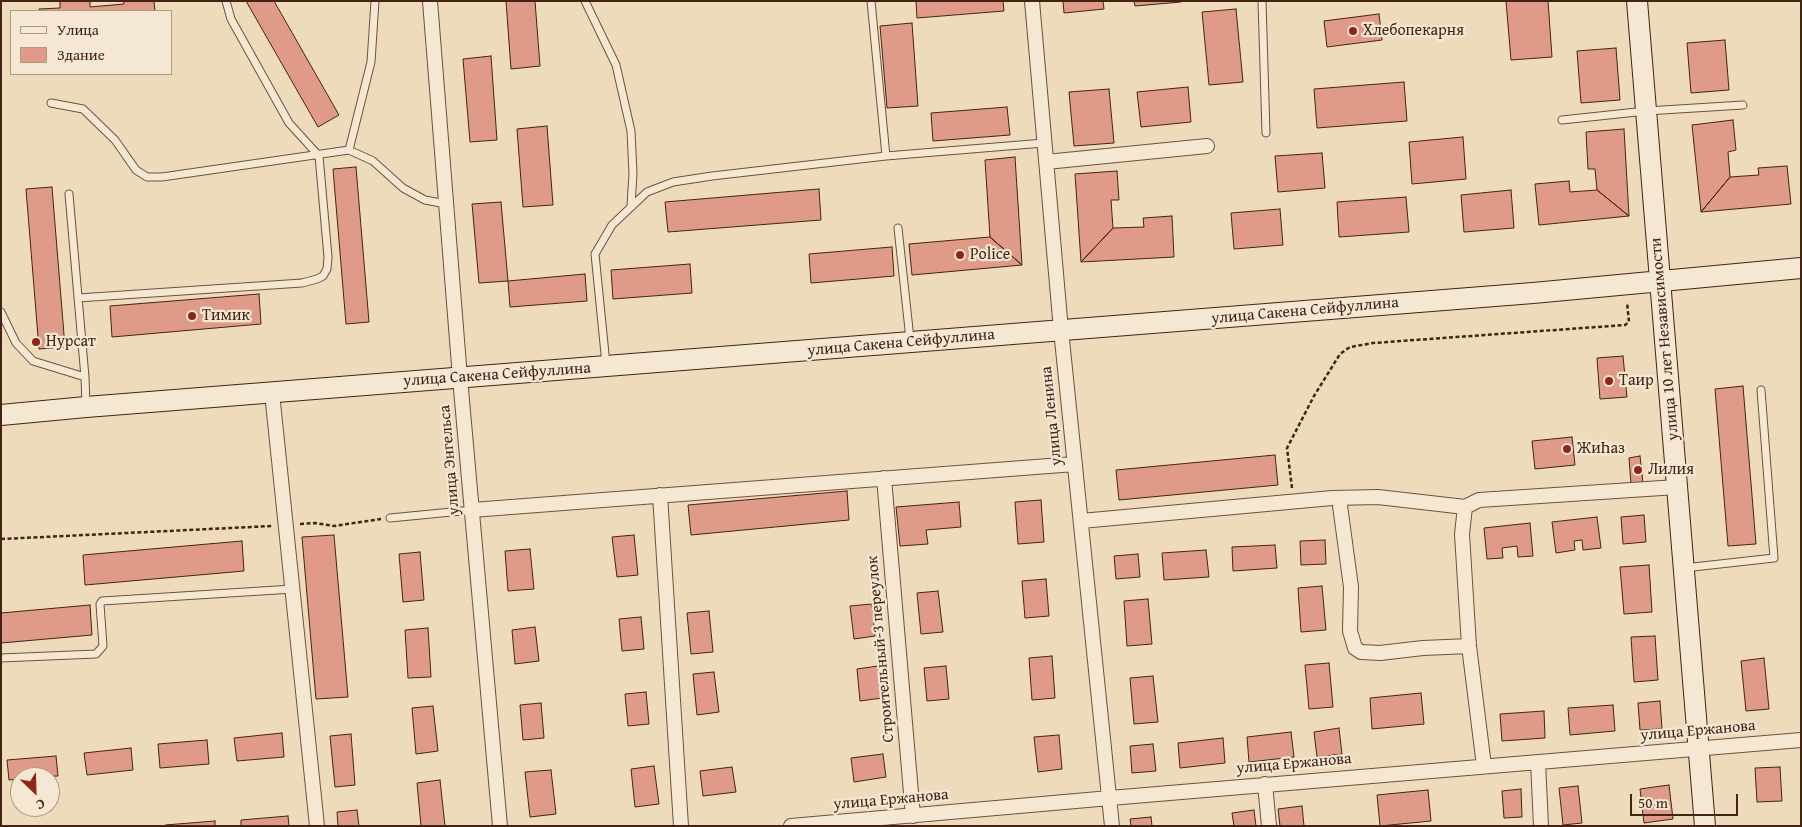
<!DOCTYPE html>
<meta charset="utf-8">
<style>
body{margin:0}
#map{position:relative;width:1802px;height:827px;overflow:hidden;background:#eedbbc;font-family:"Gentium Book Plus",serif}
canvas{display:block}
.frame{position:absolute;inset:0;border:2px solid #442316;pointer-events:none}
.legend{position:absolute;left:10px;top:10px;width:162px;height:65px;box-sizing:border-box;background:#f4e8d3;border:1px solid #ae9987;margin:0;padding:6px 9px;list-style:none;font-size:15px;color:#442316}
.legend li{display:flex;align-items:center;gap:10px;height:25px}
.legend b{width:25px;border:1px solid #ae9987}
.north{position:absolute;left:10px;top:767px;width:50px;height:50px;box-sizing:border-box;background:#f4e8d3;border:1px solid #ae9987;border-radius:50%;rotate:156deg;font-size:14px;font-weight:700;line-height:20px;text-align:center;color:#442316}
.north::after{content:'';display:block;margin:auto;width:18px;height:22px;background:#8f2418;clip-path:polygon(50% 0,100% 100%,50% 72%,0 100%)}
.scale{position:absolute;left:1630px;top:794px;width:108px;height:22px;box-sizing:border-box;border:2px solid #442316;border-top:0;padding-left:6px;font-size:15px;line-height:18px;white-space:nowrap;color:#442316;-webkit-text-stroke:4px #f4e8d3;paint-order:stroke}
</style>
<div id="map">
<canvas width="1802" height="827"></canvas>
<div class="frame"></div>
<ul class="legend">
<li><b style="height:6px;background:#f4e8d3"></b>Улица</li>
<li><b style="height:14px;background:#df9b87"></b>Здание</li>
</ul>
<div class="north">С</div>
<div class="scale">50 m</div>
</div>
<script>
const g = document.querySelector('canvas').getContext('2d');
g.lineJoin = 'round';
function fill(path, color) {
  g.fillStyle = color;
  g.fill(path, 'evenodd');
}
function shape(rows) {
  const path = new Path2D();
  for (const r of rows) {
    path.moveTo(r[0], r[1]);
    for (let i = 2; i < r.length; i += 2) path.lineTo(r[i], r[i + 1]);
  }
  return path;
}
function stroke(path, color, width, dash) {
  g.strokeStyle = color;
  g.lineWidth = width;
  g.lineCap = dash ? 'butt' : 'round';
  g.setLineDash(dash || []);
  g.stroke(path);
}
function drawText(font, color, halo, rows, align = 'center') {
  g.font = font + ' "Gentium Book Plus",serif';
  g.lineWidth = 4.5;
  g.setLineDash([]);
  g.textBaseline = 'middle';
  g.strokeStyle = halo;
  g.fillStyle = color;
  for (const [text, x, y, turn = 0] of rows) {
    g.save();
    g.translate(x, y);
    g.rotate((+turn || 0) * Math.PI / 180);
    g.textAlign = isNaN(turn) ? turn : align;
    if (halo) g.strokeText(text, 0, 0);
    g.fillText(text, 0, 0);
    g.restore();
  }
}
const building = shape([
 [60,1,90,1,90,7,124,4,124,1,154,1,155,11,40,11,39,9,60,8,60,1],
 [246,1,274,1,339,115,318,127,246,1],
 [506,1,535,1,540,66,511,69,506,1],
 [916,1,1003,1,1004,11,917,18,916,1],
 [1063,1,1103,1,1104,9,1064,13,1063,1],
 [1134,1,1181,1,1181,2,1135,6,1134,1],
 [1506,1,1548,1,1552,57,1511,60,1506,1],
 [1236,9,1243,82,1209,85,1202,12,1236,9],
 [1379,14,1382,40,1327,47,1324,21,1379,14],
 [912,23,918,106,887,108,880,26,912,23],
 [1725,40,1729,90,1691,93,1687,43,1725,40],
 [1616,48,1620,100,1581,103,1577,51,1616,48],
 [491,56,497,140,470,142,463,59,491,56],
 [1404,82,1407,121,1317,128,1314,89,1404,82],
 [1188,87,1191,122,1141,127,1137,92,1188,87],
 [1109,89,1114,143,1074,146,1069,92,1109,89],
 [1007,107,1010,135,933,141,931,113,1007,107],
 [1733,120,1736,150,1728,152,1730,177,1701,212,1692,125,1733,120],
 [547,126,553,205,523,207,517,129,547,126],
 [1624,129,1629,216,1597,190,1595,169,1588,169,1586,132,1624,129],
 [1463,137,1466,179,1412,184,1409,142,1463,137],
 [1322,153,1325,188,1278,192,1275,156,1322,153],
 [1015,157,1022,265,990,237,985,160,1015,157],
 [1787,166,1791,204,1701,212,1730,177,1759,175,1758,168,1787,166],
 [356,167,369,322,346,324,333,169,356,167],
 [1117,171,1119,200,1111,200,1113,228,1081,262,1075,174,1117,171],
 [1569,181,1570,192,1597,190,1629,216,1539,225,1535,184,1569,181],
 [52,187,65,347,39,349,26,189,52,187],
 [819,189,821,220,668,232,665,202,819,189],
 [1511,190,1514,228,1464,232,1461,195,1511,190],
 [1406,197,1409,232,1339,237,1337,202,1406,197],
 [501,202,508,281,479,283,472,204,501,202],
 [1280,209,1283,245,1234,249,1231,213,1280,209],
 [1172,216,1174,257,1081,262,1113,228,1144,227,1143,218,1172,216],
 [990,237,1022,265,912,275,909,244,990,237],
 [892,247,894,276,811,283,809,254,892,247],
 [690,264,692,293,613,299,611,270,690,264],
 [585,274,587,301,510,307,508,281,585,274],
 [259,294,261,324,112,337,110,306,259,294],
 [1623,356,1627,397,1600,399,1597,358,1623,356],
 [1743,386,1756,544,1728,546,1715,389,1743,386],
 [1572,437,1575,465,1535,469,1532,441,1572,437],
 [1275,455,1278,485,1119,500,1116,470,1275,455],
 [1640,456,1643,483,1631,484,1629,458,1640,456],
 [847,491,849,520,691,535,688,505,847,491],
 [1041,500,1044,542,1018,544,1015,502,1041,500],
 [959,502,961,527,926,530,928,544,900,546,896,507,959,502],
 [1644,515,1646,542,1623,544,1621,517,1644,515],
 [1597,517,1601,548,1583,550,1582,540,1574,541,1575,550,1556,553,1552,522,1597,517],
 [1530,523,1533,556,1518,557,1517,546,1502,548,1503,558,1487,559,1484,528,1530,523],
 [334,535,348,697,316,699,302,537,334,535],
 [634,535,638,575,617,577,612,537,634,535],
 [1325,540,1326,564,1301,565,1300,541,1325,540],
 [242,541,244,571,85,585,83,555,242,541],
 [1275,545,1277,568,1233,571,1232,547,1275,545],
 [530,549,534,589,508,591,505,551,530,549],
 [1206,550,1209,577,1164,580,1162,553,1206,550],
 [420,552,424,600,403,602,399,554,420,552],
 [1138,554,1140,577,1116,579,1114,556,1138,554],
 [1649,565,1652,612,1624,614,1620,567,1649,565],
 [1046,579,1049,616,1025,618,1022,581,1046,579],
 [1322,586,1326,630,1301,632,1298,588,1322,586],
 [938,591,943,632,921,634,917,593,938,591],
 [1148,599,1152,644,1127,646,1124,601,1148,599],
 [872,604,875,636,854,639,850,606,872,604],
 [90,605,92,635,1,643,1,613,90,605],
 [709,611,713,652,691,654,687,613,709,611],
 [641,617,644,649,622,651,619,619,641,617],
 [535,627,539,661,515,664,512,630,535,627],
 [428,628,431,677,408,678,405,630,428,628],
 [1655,636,1658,680,1634,682,1631,637,1655,636],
 [1052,656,1055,698,1032,700,1029,658,1052,656],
 [1764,658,1769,709,1746,711,1741,661,1764,658],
 [1329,663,1333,707,1309,709,1305,665,1329,663],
 [878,666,882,698,860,701,857,669,878,666],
 [946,666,949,699,927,701,924,668,946,666],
 [714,672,719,712,697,715,693,674,714,672],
 [1153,676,1158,722,1134,724,1130,678,1153,676],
 [646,692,649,724,628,726,625,694,646,692],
 [1421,693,1424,724,1372,729,1370,698,1421,693],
 [1660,701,1662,729,1640,730,1638,703,1660,701],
 [541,703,544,738,523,740,520,705,541,703],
 [1613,705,1615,731,1570,735,1568,708,1613,705],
 [433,706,438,751,416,754,412,708,433,706],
 [1544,711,1545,738,1502,741,1500,714,1544,711],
 [1339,728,1342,754,1317,757,1314,732,1339,728],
 [1291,732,1294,757,1249,762,1247,737,1291,732],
 [282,733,284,757,237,761,234,738,282,733],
 [351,734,355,785,335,787,330,736,351,734],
 [1059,735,1062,769,1038,772,1034,737,1059,735],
 [1223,738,1225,763,1180,768,1178,743,1223,738],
 [207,740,209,764,160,768,158,744,207,740],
 [1153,744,1156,771,1132,773,1130,746,1153,744],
 [131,748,133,770,87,775,84,753,131,748],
 [883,754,886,777,854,782,851,758,883,754],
 [56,756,58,776,20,777,20,779,9,780,7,760,56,756],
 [654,766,659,804,635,807,631,769,654,766],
 [732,767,736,792,703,796,700,771,732,767],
 [1780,767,1782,801,1757,802,1755,768,1780,767],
 [551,770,556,814,530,817,525,772,551,770],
 [440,780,445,826,421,826,417,783,440,780],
 [1669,785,1673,819,1644,823,1640,789,1669,785],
 [1578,786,1582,823,1563,825,1559,788,1578,786],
 [1521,789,1522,817,1504,818,1502,791,1521,789],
 [1428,790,1431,821,1380,826,1377,795,1428,790],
 [1302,806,1304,826,1280,826,1278,809,1302,806],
 [357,810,359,826,338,826,337,812,357,810],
 [1254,810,1256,826,1234,826,1232,813,1254,810],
 [288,816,289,826,241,826,241,820,288,816],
 [1151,817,1152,826,1131,826,1130,819,1151,817],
 [215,821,215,826,165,826,165,825,215,821]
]);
fill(building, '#df9b87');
stroke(building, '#442316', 1);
const lane = shape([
 [585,1,616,65,631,131,633,174,631,205],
 [871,1,886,156],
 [1262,1,1266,133],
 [51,103,83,109,115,140,136,170,147,177,162,177,349,150,373,161,403,188,425,200,446,204],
 [1562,120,1646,111,1743,105],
 [349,150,371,62,375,1],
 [69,194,85,377],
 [898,228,910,339],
 [78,298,302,283,317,279,323,276,327,269,328,257,319,156,289,123,231,19,226,1],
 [1,312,16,343,33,361,85,377,86,406],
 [606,364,595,254,612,225,647,192,673,182,712,176,886,156,1044,143],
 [390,518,472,510],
 [1684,568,1774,558,1761,390],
 [1,658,96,654,103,646,100,604,102,601,293,589]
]);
const street = shape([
 [430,1,460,378,500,826],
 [1032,1,1061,330,1112,826],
 [1046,162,1207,146],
 [272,393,317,826],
 [884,478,913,816],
 [660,495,681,826],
 [1339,498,1351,587,1350,631,1355,648,1361,652,1380,653,1423,648,1469,646],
 [472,510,1075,464],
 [1081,521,1332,498,1378,497,1465,507],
 [1538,762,1541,826],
 [1484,766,1469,646,1462,534,1465,507,1479,500,1677,487],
 [1265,784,1269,826],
 [791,826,1110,798,1801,740]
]);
const secondary = shape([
 [1637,1,1705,826],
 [1,415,86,407,1533,293,1801,268]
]);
stroke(lane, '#6e5140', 9);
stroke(street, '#6e5140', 16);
stroke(secondary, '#442316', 22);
stroke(shape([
 [1292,488,1287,448,1314,396,1340,354,1350,347,1373,343,1625,325,1629,322,1627,302],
 [300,524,315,523,334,526,381,519],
 [1,539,272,526]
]), '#442316', 2.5, [4, 2.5]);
stroke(lane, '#f4e8d3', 7);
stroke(street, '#f4e8d3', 14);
stroke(secondary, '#f4e8d3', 20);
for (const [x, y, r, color] of [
 [1353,31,5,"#8f2418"],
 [960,255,5,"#8f2418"],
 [192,316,5,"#8f2418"],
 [36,342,5,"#8f2418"],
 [1609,381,5,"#8f2418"],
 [1567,449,5,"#8f2418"],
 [1638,470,5,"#8f2418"]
]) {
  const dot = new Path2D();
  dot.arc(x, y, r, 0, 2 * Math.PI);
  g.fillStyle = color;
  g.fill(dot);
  stroke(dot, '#f4e8d3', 2);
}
drawText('16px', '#442316', '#f4e8d3', [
 ["Хлебопекарня",1363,31],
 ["Police",970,255],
 ["Тимик",202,316],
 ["Нурсат",46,342],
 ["Таир",1619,381],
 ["ЖиҺаз",1577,449],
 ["Лилия",1648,470]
], 'left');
drawText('16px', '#442316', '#f4e8d3', [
 ["улица Сакена Сейфуллина",1305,311,-5],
 ["улица 10 лет Независимости",1665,339,-95],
 ["улица Сакена Сейфуллина",901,343,-5],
 ["улица Сакена Сейфуллина",497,375,-4],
 ["улица Ленина",1052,416,-96],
 ["улица Энгельса",450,460,-95],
 ["Строительный-3 переулок",881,649,-95],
 ["улица Ержанова",1698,731,-5],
 ["улица Ержанова",1294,764,-5],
 ["улица Ержанова",891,800,-5]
]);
</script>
